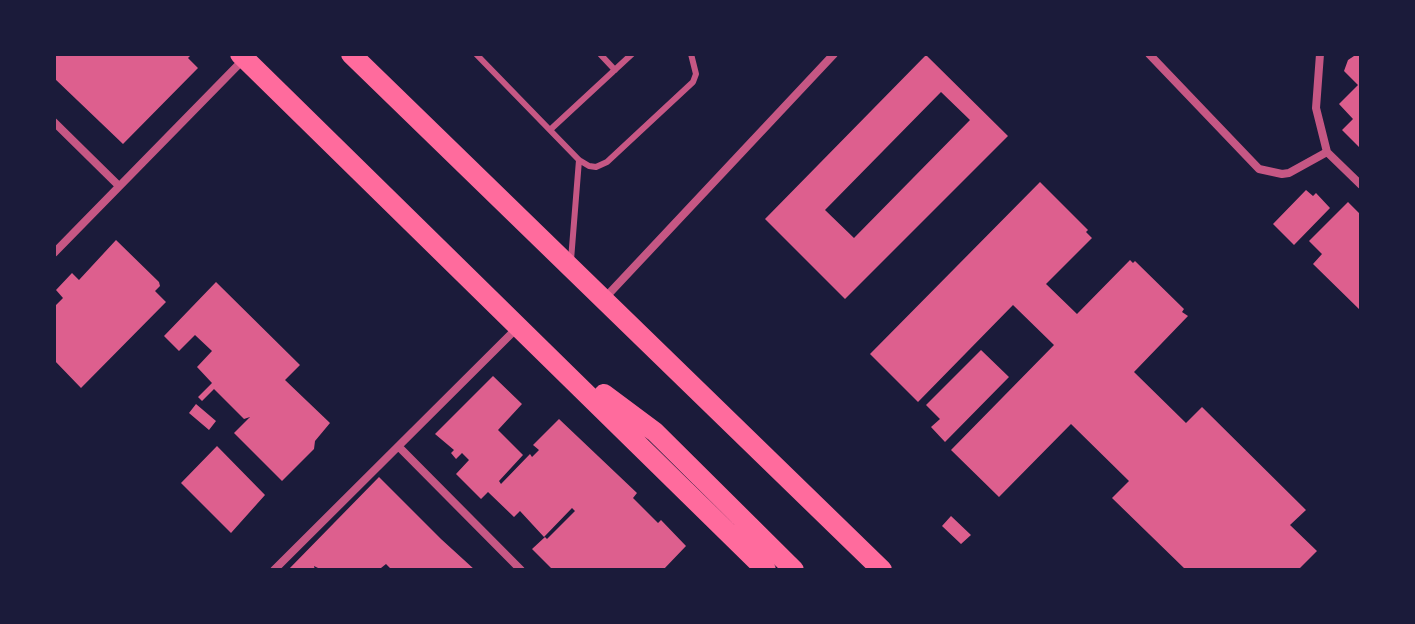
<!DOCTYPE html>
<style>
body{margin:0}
#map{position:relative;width:1415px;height:624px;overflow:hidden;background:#1b1b3a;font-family:Inter,sans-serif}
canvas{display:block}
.frame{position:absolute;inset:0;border:56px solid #1b1b3a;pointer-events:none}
</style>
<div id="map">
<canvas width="1415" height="624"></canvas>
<div class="frame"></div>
</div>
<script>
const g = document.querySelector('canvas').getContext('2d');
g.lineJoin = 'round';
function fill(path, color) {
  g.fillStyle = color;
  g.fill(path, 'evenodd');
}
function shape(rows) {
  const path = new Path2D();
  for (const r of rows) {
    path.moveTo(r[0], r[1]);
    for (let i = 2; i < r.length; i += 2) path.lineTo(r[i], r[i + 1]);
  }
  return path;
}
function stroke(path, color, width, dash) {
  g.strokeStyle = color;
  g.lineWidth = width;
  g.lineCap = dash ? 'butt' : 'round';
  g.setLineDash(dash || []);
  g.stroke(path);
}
fill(shape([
 [54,54,192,54,188,58,198,68,123,144,54,78],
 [1357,54,1361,54,1361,149,1342,130,1353,119,1339,104,1358,85,1344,71,1348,60],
 [926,55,1008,136,845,299,765,219],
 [941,92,970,120,854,238,825,210],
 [1040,182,1088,230,1086,232,1092,238,1046,284,1077,314,1130,260,1133,263,1135,261,1184,309,1182,312,1188,316,1134,372,1186,423,1202,407,1306,510,1290,525,1317,551,1298,570,1186,570,1112,498,1129,481,1071,424,999,497,951,450,1054,345,1013,305,918,402,870,354],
 [1306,190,1313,196,1316,193,1330,208,1294,245,1273,224],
 [1348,202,1361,215,1361,311,1313,264,1322,254,1309,241],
 [116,240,159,282,160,286,155,291,166,302,81,388,54,360,54,307,63,298,56,290,72,273,79,280],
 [216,282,300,365,285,380,330,423,315,441,314,449,282,481,234,433,250,417,244,419,214,389,202,401,198,397,212,383,197,367,212,351,195,335,179,351,164,336],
 [981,350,1009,377,945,442,931,427,940,419,926,405],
 [493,376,522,404,498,430,523,455,499,481,501,484,530,454,532,457,539,450,533,445,559,419,637,493,633,498,658,523,661,520,686,546,663,570,553,570,532,549,545,537,547,539,575,511,572,508,544,537,520,511,514,517,488,492,481,499,456,474,469,460,462,453,456,459,451,453,454,450,435,434],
 [196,404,216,421,209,430,189,413],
 [217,446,265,495,231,533,181,483],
 [379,477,441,539,475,570,392,570,386,564,381,568,383,570,322,570,314,566,315,570,288,570],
 [951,516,971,535,961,544,942,526]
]), '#dd5f8e');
stroke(shape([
 [476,54,579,160,589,166,596,167,607,162,693,82,696,74,691,54],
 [600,54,615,70],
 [551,129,632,54],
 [571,260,579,160]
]), '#c65784', 6);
stroke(shape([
 [1149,54,1259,169,1282,174,1289,173,1327,152],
 [1320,54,1316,108,1327,152],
 [54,122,119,186],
 [1327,152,1361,185],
 [54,253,244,59],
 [603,300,834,54],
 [399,447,521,570],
 [274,570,517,328]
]), '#c65784', 8);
stroke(shape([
 [240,54,766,570],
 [351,54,882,570],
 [604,394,655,432,794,570]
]), '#ff6b9d', 20);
</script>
